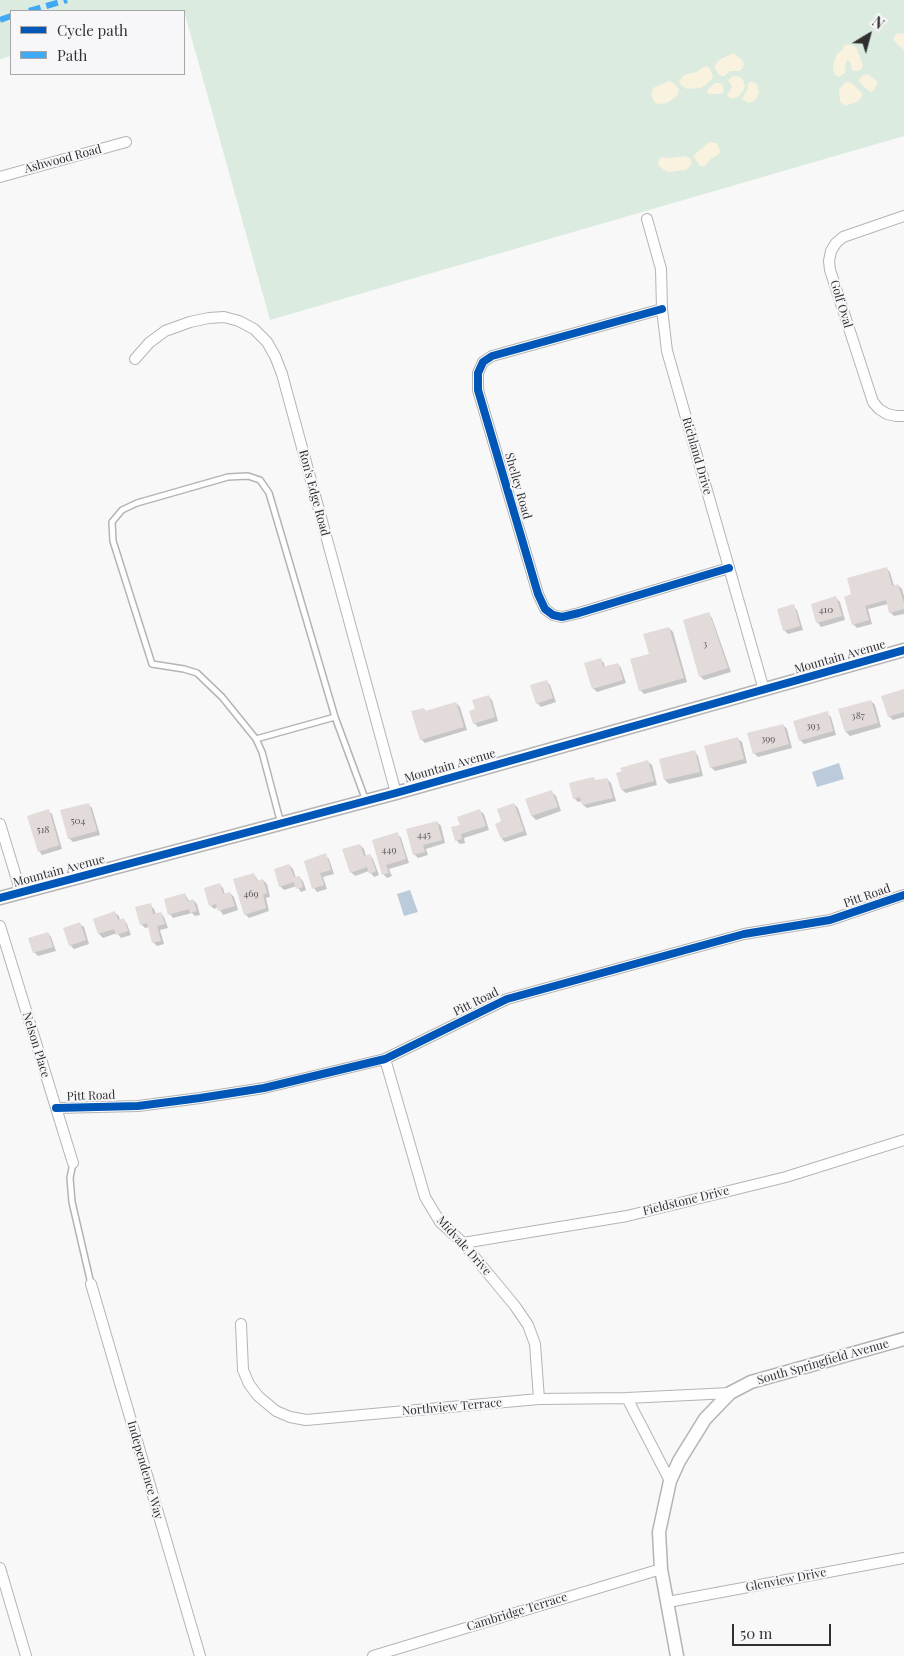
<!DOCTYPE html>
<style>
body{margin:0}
#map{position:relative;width:904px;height:1656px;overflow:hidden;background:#f8f8f9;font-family:"Playfair Display",serif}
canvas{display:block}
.legend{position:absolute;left:10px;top:10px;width:175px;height:65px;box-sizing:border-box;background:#f7f7fa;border:1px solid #a7a7aa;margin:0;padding:6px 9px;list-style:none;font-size:15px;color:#303031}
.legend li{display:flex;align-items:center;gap:10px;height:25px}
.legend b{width:25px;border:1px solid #a7a7aa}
.north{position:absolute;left:844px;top:10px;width:50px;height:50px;-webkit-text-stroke:4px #f7f7fa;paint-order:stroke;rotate:37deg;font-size:14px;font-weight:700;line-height:20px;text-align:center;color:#303031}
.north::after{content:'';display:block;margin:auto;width:18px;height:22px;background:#303031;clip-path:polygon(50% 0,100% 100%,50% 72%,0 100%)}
.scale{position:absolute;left:732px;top:1624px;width:99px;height:22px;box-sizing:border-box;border:2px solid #303031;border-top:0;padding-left:6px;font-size:15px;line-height:18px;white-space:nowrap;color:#303031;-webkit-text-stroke:4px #f7f7fa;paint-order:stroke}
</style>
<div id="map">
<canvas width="904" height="1656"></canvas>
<ul class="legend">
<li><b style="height:6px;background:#0057b8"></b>Cycle path</li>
<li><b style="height:6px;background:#3fa9f5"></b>Path</li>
</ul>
<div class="north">N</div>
<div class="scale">50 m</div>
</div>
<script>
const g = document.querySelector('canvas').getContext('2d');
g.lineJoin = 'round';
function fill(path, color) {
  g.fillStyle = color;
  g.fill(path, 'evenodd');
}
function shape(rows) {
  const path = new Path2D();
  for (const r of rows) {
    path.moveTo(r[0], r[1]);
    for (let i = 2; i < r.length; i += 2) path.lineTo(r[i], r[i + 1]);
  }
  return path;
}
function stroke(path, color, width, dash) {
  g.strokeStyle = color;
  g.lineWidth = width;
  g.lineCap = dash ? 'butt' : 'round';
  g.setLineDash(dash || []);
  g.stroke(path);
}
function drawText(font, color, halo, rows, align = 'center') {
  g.font = font + ' "Playfair Display",serif';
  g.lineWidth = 4;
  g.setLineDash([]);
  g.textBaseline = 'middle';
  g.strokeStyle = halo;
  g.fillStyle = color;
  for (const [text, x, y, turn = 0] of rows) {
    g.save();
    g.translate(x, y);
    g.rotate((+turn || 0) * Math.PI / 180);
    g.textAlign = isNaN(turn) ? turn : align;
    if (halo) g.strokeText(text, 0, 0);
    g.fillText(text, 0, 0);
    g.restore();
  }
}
fill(shape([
 [0,0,904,0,904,136,270,320,184,11,11,11,11,56,0,59]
]), '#dbebe0');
fill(shape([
 [898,33,904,34,904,50,893,40,896,34],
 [848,44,856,47,863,65,861,70,854,71,852,70,850,62,848,60,846,62,845,73,839,77,835,75,833,70,834,62,837,54,843,49,844,46],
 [731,54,735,54,742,60,744,64,743,68,740,71,730,71,725,76,722,76,718,74,714,66,719,60],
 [706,66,710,68,713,76,712,79,705,85,700,88,687,89,681,85,679,81,684,75,696,72],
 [868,74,877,81,877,85,873,91,870,92,860,83,859,80,862,76],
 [733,76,740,77,743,80,745,86,743,91,738,97,731,99,727,95,732,87,728,80],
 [669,81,672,82,677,86,679,90,677,96,667,103,658,104,654,102,651,95,653,88],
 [751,81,757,84,759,92,756,100,749,103,742,99,747,90,748,84],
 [846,82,852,83,863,94,859,101,845,106,840,101,839,89],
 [715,83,720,83,723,85,724,91,721,94,709,94,707,92,708,89],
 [709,142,717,143,720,150,719,154,711,159,705,166,700,166,693,156],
 [685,156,690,158,692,164,686,170,669,172,664,170,658,165,658,162,661,157,669,158]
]), '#f8f2df');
fill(shape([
 [839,763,844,779,817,787,812,772],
 [410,890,418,912,404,916,397,894]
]), '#bbcbdc');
fill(shape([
 [887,569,890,572,894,586,898,585,902,589,904,596,904,614,894,616,890,612,888,604,868,609,872,624,857,628,853,624],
 [836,598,840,602,845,620,821,627,818,623,812,605],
 [793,606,797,610,803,630,788,634,784,630],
 [709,614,712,618,731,672,704,680,700,676],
 [669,628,673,632,687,682,644,694,640,690,650,655],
 [600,659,604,663,605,668,618,664,621,668,626,683,597,692,593,688],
 [546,681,550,685,556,702,541,707,537,703],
 [904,691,904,717,893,720,889,716],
 [488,696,492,700,498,721,478,727,474,723,477,710],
 [871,701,875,705,881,727,850,736,846,732,840,710],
 [456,703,460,707,467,730,425,743,421,739,424,709,427,712],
 [827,713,831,717,836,735,804,744,800,740],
 [783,725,787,729,792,748,758,757,754,753],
 [738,739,742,742,747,763,715,771,711,767],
 [695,752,698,756,703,776,669,784,665,780,661,760],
 [648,762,652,765,657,785,626,793,622,790],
 [607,779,611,783,616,801,587,808,583,805,582,801,578,802,574,798,596,782],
 [552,792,556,796,561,811,536,820,532,816,527,800],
 [88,804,92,808,100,835,73,842,69,838],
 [514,804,518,808,527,835,505,842,502,839,503,822],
 [48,811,52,814,62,849,42,855,39,851],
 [480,811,484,814,489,830,464,838,465,843,460,844,457,841,461,825],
 [437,822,441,826,445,843,426,849,428,855,418,858,414,854],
 [398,834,401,838,409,863,389,869,392,876,387,878,383,874,374,841],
 [360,845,364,849,366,856,370,855,373,859,379,875,374,877,369,871,355,876,351,872],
 [325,855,329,859,334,874,323,877,327,889,317,892,314,888],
 [289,865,293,869,296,878,299,877,303,881,306,890,301,892,297,886,284,890,280,886],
 [254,874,259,882,263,880,267,884,270,897,266,898,269,911,249,918,245,914],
 [220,885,223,888,225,895,230,893,234,897,238,910,223,915,218,907,214,909,210,905],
 [185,894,189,901,193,900,197,904,200,915,195,916,192,913,173,918,170,914],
 [150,905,154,909,156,914,161,913,164,917,168,928,160,930,164,944,157,946,153,942,149,927,145,928,141,924],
 [115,913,119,916,120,921,124,920,127,924,131,935,121,938,117,933,103,938,99,934,94,919],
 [80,924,84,927,89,944,74,949,70,945],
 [48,933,51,937,56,951,38,956,34,952]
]), '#0003');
fill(shape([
 [887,567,892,586,898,584,904,603,904,609,889,613,886,600,865,606,869,620,852,625,844,597,851,594,847,578],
 [836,596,842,616,816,623,811,604],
 [794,604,800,626,783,631,777,609],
 [709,612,728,668,699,677,683,620],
 [669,627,684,678,639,691,630,659,649,654,643,634],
 [601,658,603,667,618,663,623,680,592,689,584,663],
 [547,680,553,698,536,704,530,685],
 [904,689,904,712,888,717,881,696],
 [489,695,495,717,473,724,469,711,475,709,472,700],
 [871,700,878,723,845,732,838,709],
 [456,702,464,727,420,740,411,711,424,708,425,711],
 [828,711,833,731,799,741,793,721],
 [783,724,789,744,753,754,747,733],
 [738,737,744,759,710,768,704,746],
 [695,750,700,772,664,780,659,759],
 [648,760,654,781,621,790,616,773,622,771,620,768],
 [593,777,596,780,607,778,613,798,582,805,580,797,573,799,569,783],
 [552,790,558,807,531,816,525,799],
 [89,803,97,831,68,839,60,810],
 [514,803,524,831,501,839,495,824,501,821,497,809],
 [49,809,59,845,38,852,27,816],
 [480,809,486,826,461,834,462,839,455,841,451,827,460,825,457,817],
 [437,821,442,840,423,845,425,852,413,855,406,829],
 [398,832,406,859,386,865,389,873,382,875,372,840],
 [360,844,364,856,370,854,376,871,369,874,367,867,350,873,342,849],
 [326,853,331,870,320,873,324,885,312,889,304,861],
 [289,864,294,877,300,876,303,887,296,889,294,882,279,887,274,869],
 [254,873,257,881,263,879,267,893,263,895,266,908,244,915,233,879],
 [220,883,223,894,230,892,235,906,218,911,216,904,209,906,204,888],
 [185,893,187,901,193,899,197,911,190,913,189,909,168,915,164,899],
 [151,903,153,914,161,912,165,924,157,926,161,941,152,943,147,923,140,925,135,907],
 [115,911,118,920,124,918,128,931,116,935,114,929,98,934,93,919],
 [80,922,86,940,69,946,63,928],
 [48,932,53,947,33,953,28,938]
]), '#e2dbda');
const service = shape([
 [256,739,335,717],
 [281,824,262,752,256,739,222,697,197,673,184,669,152,664,113,541,112,522,122,510,137,503,228,477,248,476,260,480,269,493,335,717,366,801],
 [73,1163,70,1178,72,1202,91,1284]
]);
const minor = shape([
 [0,177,126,142],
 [904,216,843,237,836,243,831,251,829,261,830,270,873,402,879,409,887,414,896,416,904,416],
 [647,219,661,269,662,309,667,351,764,690],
 [662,309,492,356,483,362,478,373,478,390,538,594,545,609,553,615,562,617,579,613,729,568],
 [135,359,149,343,165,331,190,322,209,318,224,317,239,321,254,329,267,342,275,356,282,374,396,793],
 [0,824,21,893],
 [0,926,73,1163],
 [385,1059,425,1197,440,1222,463,1243,515,1306,528,1325,535,1344,539,1399],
 [56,1108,138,1106,200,1098,264,1088,385,1059,507,999,744,934,830,920,904,895],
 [463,1243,627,1216,786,1177,904,1140],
 [91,1284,200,1656],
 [241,1324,243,1370,249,1384,258,1396,276,1411,290,1417,306,1420,539,1399,627,1398,730,1393],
 [627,1398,670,1481],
 [0,1568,26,1656],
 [668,1602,904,1558],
 [373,1656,661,1569]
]);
const tertiary = shape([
 [0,898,396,793,904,650],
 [677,1656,661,1569,659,1532,670,1481,679,1461,705,1419,730,1393,751,1382,904,1339]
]);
stroke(service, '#b4b4b4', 8);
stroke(minor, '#b4b4b4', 12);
stroke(tertiary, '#b4b4b4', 15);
stroke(service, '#fefefe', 5);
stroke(minor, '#fefefe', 10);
stroke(tertiary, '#fefefe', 12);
stroke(shape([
 [29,11,67,0],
 [0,20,11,16]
]), '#3fa9f5', 6, [12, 6]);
stroke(shape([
 [662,309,492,356,483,362,478,373,478,390,538,594,545,609,553,615,562,617,579,613,729,568],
 [0,898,396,793,904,650],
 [56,1108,138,1106,200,1098,264,1088,385,1059,507,999,744,934,830,920,904,895]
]), '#0057b8', 8);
drawText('10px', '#5c5b5b', null, [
 ["410",826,610],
 ["3",705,644],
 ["387",858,716],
 ["393",813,726],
 ["399",768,739],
 ["504",78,821],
 ["518",43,830],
 ["445",424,835],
 ["449",389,850],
 ["469",251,894]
]);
drawText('12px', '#303031', '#f7f7fa', [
 ["Ashwood Road",63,159,-15],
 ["Golf Oval",841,304,73],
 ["Richland Drive",697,456,74],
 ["Shelley Road",518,486,74],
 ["Ron's Edge Road",314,493,75],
 ["Mountain Avenue",840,657,-16],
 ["Mountain Avenue",450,766,-16],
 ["Mountain Avenue",59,871,-15],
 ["Pitt Road",867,896,-19],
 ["Pitt Road",476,1002,-26],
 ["Nelson Place",36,1045,73],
 ["Pitt Road",91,1096,-2],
 ["Fieldstone Drive",686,1201,-14],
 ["Midvale Drive",464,1246,48],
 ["South Springfield Avenue",823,1362,-16],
 ["Northview Terrace",452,1407,-5],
 ["Independence Way",145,1470,74],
 ["Glenview Drive",786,1580,-11],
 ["Cambridge Terrace",517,1612,-17]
]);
</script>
